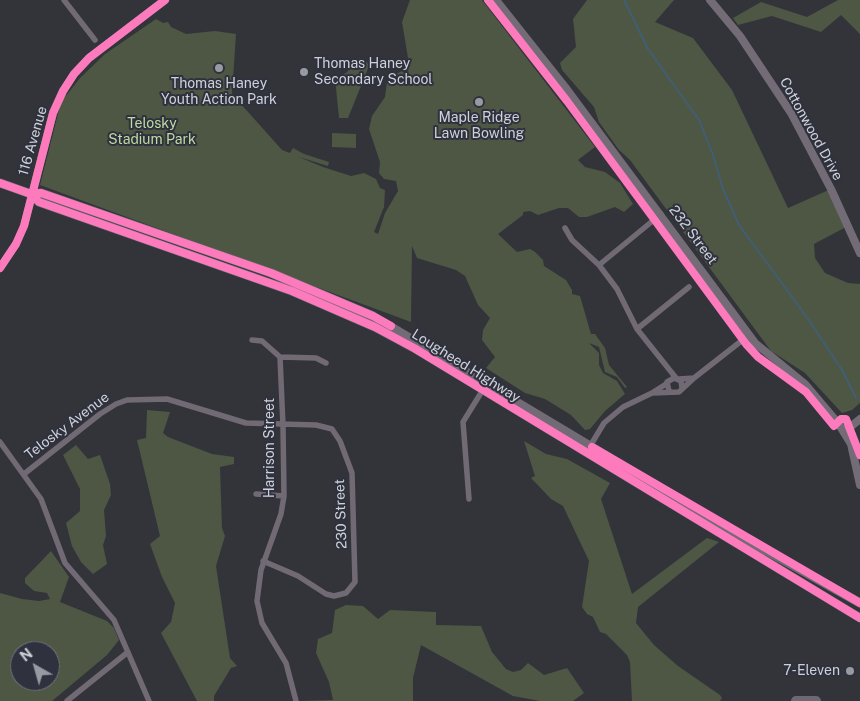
<!DOCTYPE html>
<style>
body{margin:0}
#map{position:relative;width:860px;height:701px;overflow:hidden;background:#32343a;font-family:"Public Sans",sans-serif}
canvas{display:block}
.north{position:absolute;left:10px;top:641px;width:50px;height:50px;box-sizing:border-box;background:#2f323e;border:1px solid #6f727c;border-radius:50%;rotate:322deg;font-size:14px;font-weight:700;line-height:20px;text-align:center;color:#cfd1d8}
.north::after{content:'';display:block;margin:auto;width:18px;height:22px;background:#989aa1;clip-path:polygon(50% 0,100% 100%,50% 72%,0 100%)}
</style>
<div id="map">
<canvas width="860" height="701"></canvas>
<div class="north">N</div>
</div>
<script>
const g = document.querySelector('canvas').getContext('2d');
g.lineJoin = 'round';
function fill(path, color) {
  g.fillStyle = color;
  g.fill(path, 'evenodd');
}
function shape(rows) {
  const path = new Path2D();
  for (const r of rows) {
    path.moveTo(r[0], r[1]);
    for (let i = 2; i < r.length; i += 2) path.lineTo(r[i], r[i + 1]);
  }
  return path;
}
function stroke(path, color, width, dash) {
  g.strokeStyle = color;
  g.lineWidth = width;
  g.lineCap = dash ? 'butt' : 'round';
  g.setLineDash(dash || []);
  g.stroke(path);
}
function drawText(font, color, halo, rows, align = 'center') {
  g.font = font + ' "Public Sans",sans-serif';
  g.lineWidth = 4;
  g.setLineDash([]);
  g.textBaseline = 'middle';
  g.strokeStyle = halo;
  g.fillStyle = color;
  for (const [text, x, y, turn = 0] of rows) {
    g.save();
    g.translate(x, y);
    g.rotate((+turn || 0) * Math.PI / 180);
    g.textAlign = isNaN(turn) ? turn : align;
    if (halo) g.strokeText(text, 0, 0);
    g.fillText(text, 0, 0);
    g.restore();
  }
}
fill(shape([
 [410,0,482,0,595,147,578,160,585,167,605,172,620,183,633,204,624,212,615,207,587,217,579,217,568,208,559,208,538,215,530,211,523,212,523,215,498,234,517,252,530,249,535,252,543,260,544,266,566,280,572,290,572,294,580,296,591,334,595,334,605,348,609,365,627,387,625,388,617,377,605,372,599,347,589,343,599,353,599,365,603,373,617,381,625,394,605,411,590,429,585,430,571,415,545,399,525,393,486,368,495,357,482,340,483,330,490,318,478,305,465,276,456,270,417,258,412,246,411,322,40,185,61,102,80,78,105,54,156,19,163,23,168,22,171,27,186,34,215,31,236,34,232,94,282,150,290,153,293,148,304,154,329,162,328,166,299,157,323,167,351,176,364,173,376,179,380,188,385,190,384,207,374,232,378,234,385,213,398,191,396,181,384,179,379,173,380,162,369,129,372,116,385,97,387,82,392,76,406,69,408,58,402,22],
 [587,0,674,0,655,22,693,38,732,90,788,208,831,189,848,226,814,244,815,258,825,273,848,283,860,284,860,403,852,410,842,413,805,373,771,351,630,160,619,150,599,122,594,107,562,70,560,63,576,47,573,19],
 [838,0,860,0,860,34,841,15,821,32,772,16,738,25,733,18,761,2,807,17],
 [360,58,367,62,369,66,348,118,339,118,335,78,346,73],
 [332,133,356,134,356,148,332,147],
 [147,410,170,412,163,433,168,437,212,454,234,457,234,464,220,467,222,528,225,536,216,566,230,658,237,666,231,668,214,696,214,701,197,701,161,633,171,622,175,603,162,577,150,544,160,536,137,440,146,438],
 [524,441,546,454,567,459,610,483,601,499,632,594,707,538,719,542,638,607,636,623,654,645,678,666,720,695,722,698,720,701,632,701,630,662,627,655,606,634,600,632,593,617,587,614,582,607,589,561,563,506,551,499,531,478,535,476],
 [76,445,88,459,100,455,110,484,111,495,104,510,106,536,103,545,107,564,93,574,81,562,72,546,66,523,80,511,80,489,63,455],
 [51,551,69,577,60,602,107,621,114,628,119,640,107,655,52,701,0,701,0,593,22,599,39,601,50,599,47,593,34,591,25,583,25,578],
 [20,651,50,651,50,681,20,681],
 [346,605,363,606,378,619,390,610,436,612,436,625,481,626,492,652,506,669,513,672,521,670,528,663,544,675,567,668,584,693,573,701,540,701,513,696,421,645,413,678,413,701,301,701,333,700,329,682,316,653,318,639,332,633,335,610]
]), '#4d5744');
stroke(shape([
 [624,0,648,49,699,120,713,155,723,189,739,225,806,316,842,370,856,398]
]), '#415e75', 2);
stroke(shape([
 [64,0,95,40],
 [565,228,572,240,599,265,617,289,637,329,676,378],
 [599,265,661,214],
 [637,329,689,287],
 [252,340,262,341,280,357,283,426,284,496,281,514,261,570,257,601,262,623,286,663,296,701],
 [280,357,316,358,326,363],
 [679,379,694,378],
 [669,391,667,382,674,378,681,381,682,388],
 [652,393,666,384],
 [0,442,41,499,65,563,114,620,149,701],
 [589,448,604,423,623,407,652,393,679,392,694,378,749,335],
 [24,474,100,414,116,404,127,400,167,399,246,423,316,425,332,429,340,441,352,473,355,582,346,593,334,596,326,594,298,576,263,561],
 [256,494,284,496],
 [469,499,463,422,484,388],
 [67,701,128,652]
]), '#716a74', 5.5);
stroke(shape([
 [496,0,565,87,755,343,805,384,838,423,851,444,860,485],
 [710,0,740,36,791,113,831,189,860,253],
 [0,268,16,244,24,226,53,113,63,91,74,74,89,58,165,0],
 [844,432,860,419]
]), '#736c77', 8);
stroke(shape([
 [0,183,31,194,39,202,292,291,375,327,414,348,860,618],
 [31,194,41,193,271,273,373,316,749,541,860,603]
]), '#726b76', 9);
stroke(shape([
 [796,701,816,701]
]), '#6e6873', 10);
stroke(shape([
 [488,0,567,101,746,344,758,357,806,392,834,426,841,419,846,419,860,455],
 [0,183,31,194,39,202,292,291,375,327,414,348,860,618],
 [31,194,41,193,271,273,373,316,391,326],
 [0,268,16,244,24,226,53,113,63,91,74,74,89,58,165,0],
 [592,447,860,603]
]), '#fd7abc', 8);
for (const [x, y, r, color] of [
 [219,68,5,"#989aa1"],
 [304,72,5,"#989aa1"],
 [479,102,5,"#989aa1"],
 [850,671,5,"#989aa1"]
]) {
  const dot = new Path2D();
  dot.arc(x, y, r, 0, 2 * Math.PI);
  g.fillStyle = color;
  g.fill(dot);
  stroke(dot, '#2f323e', 2);
}
drawText('14px', '#cfd1d8', '#2f323e', [
 ["Thomas Haney",314,64,"left"],
 ["Secondary School",314,80,"left"],
 ["Thomas Haney",219,84],
 ["Youth Action Park",219,100],
 ["Maple Ridge",479,118],
 ["Lawn Bowling",479,134],
 ["7-Eleven",840,671,"right"]
]);
drawText('14px', '#bfdba0', '#2f323e', [
 ["Telosky",152,124],
 ["Stadium Park",152,140]
]);
drawText('14px', '#cfd1d8', '#2f323e', [
 ["Cottonwood Drive",811,129,61],
 ["116 Avenue",33,141,-74],
 ["232 Street",693,235,53],
 ["Lougheed Highway",466,366,32],
 ["Telosky Avenue",67,426,-37],
 ["Harrison Street",270,448,-90],
 ["230 Street",341,514,-92]
]);
</script>
